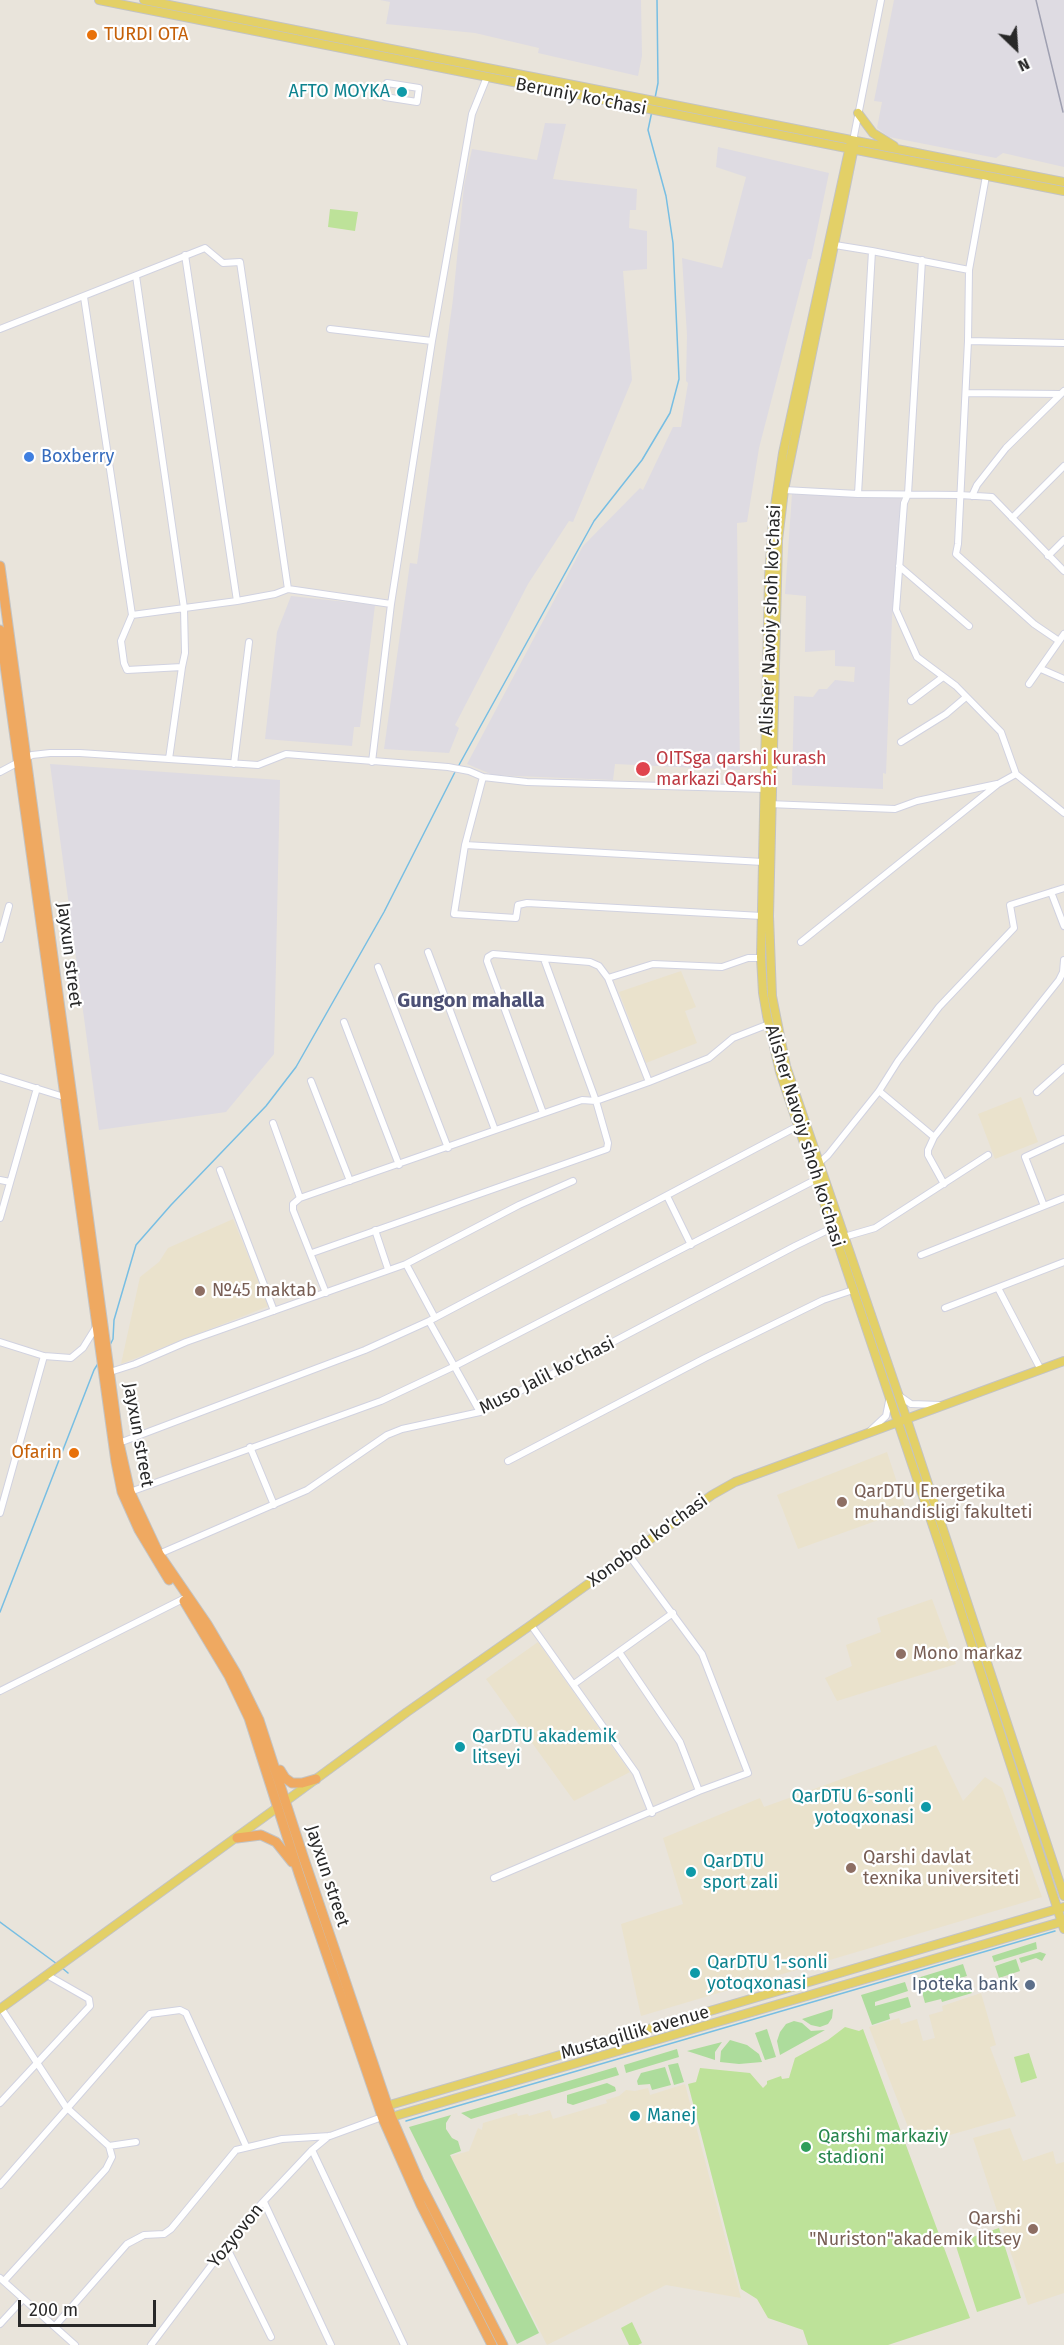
<!DOCTYPE html>
<meta charset="utf-8">
<style>
body{margin:0}
#map{position:relative;width:1064px;height:2345px;overflow:hidden;background:#e9e4db;font-family:"Fira Sans",sans-serif}
canvas{display:block}
.north{position:absolute;left:986px;top:18px;width:60px;height:60px;-webkit-text-stroke:4px #fff;paint-order:stroke;rotate:155deg;font-size:16px;font-weight:700;line-height:24px;text-align:center;color:#282828}
.north::after{content:'';display:block;margin:auto;width:21px;height:27px;background:#282828;clip-path:polygon(50% 0,100% 100%,50% 72%,0 100%)}
.scale{position:absolute;left:18px;top:2300px;width:138px;height:27px;box-sizing:border-box;border:3px solid #282828;border-top:0;padding-left:8px;font-size:18px;line-height:21px;white-space:nowrap;color:#282828;-webkit-text-stroke:4px #fff;paint-order:stroke}
</style>
<div id="map">
<canvas width="1064" height="2345"></canvas>
<div class="north">N</div>
<div class="scale">200 m</div>
</div>
<script>
const g = document.querySelector('canvas').getContext('2d');
g.lineJoin = 'round';
function fill(path, color) {
  g.fillStyle = color;
  g.fill(path, 'evenodd');
}
function shape(rows) {
  const path = new Path2D();
  for (const r of rows) {
    path.moveTo(r[0], r[1]);
    for (let i = 2; i < r.length; i += 2) path.lineTo(r[i], r[i + 1]);
  }
  return path;
}
function stroke(path, color, width, dash) {
  g.strokeStyle = color;
  g.lineWidth = width;
  g.lineCap = dash ? 'butt' : 'round';
  g.setLineDash(dash || []);
  g.stroke(path);
}
function drawText(font, color, halo, rows, align = 'center') {
  g.font = font + ' "Fira Sans",sans-serif';
  g.lineWidth = 4.5;
  g.setLineDash([]);
  g.textBaseline = 'middle';
  g.strokeStyle = halo;
  g.fillStyle = color;
  for (const [text, x, y, turn = 0] of rows) {
    g.save();
    g.translate(x, y);
    g.rotate((+turn || 0) * Math.PI / 180);
    g.textAlign = isNaN(turn) ? turn : align;
    if (halo) g.strokeText(text, 0, 0);
    g.fillText(text, 0, 0);
    g.restore();
  }
}
fill(shape([
 [380,0,641,0,642,56,638,76,538,53,539,48,475,33,386,24,390,2],
 [894,0,1064,0,1064,167,1003,153,996,158,889,137,877,128,882,102,874,101],
 [545,123,566,124,553,179,637,189,636,210,630,210,629,228,647,231,647,269,623,271,632,380,573,522,569,521,528,584,455,725,459,728,449,753,384,749,410,563,417,564,453,299,464,186,472,149,537,160],
 [718,147,829,173,811,259,808,259,759,448,747,522,737,523,740,770,615,764,613,780,493,775,467,764,583,546,640,488,643,490,673,427,681,427,688,383,686,381,687,335,682,258,722,268,746,177,716,167],
 [792,494,901,498,892,618,886,774,883,773,883,789,792,785,794,696,813,697,819,689,827,689,835,680,854,682,855,667,835,666,835,650,805,652,806,596,785,594],
 [291,596,375,605,360,727,354,727,352,746,265,739,277,632],
 [50,764,280,780,274,1054,226,1112,99,1130]
]), '#dedbe2');
fill(shape([
 [681,971,696,1007,685,1011,697,1043,646,1063,619,992],
 [1021,1097,1038,1142,995,1159,978,1114],
 [233,1219,269,1306,121,1364,140,1277,159,1262,168,1248],
 [887,1452,906,1510,798,1549,777,1495],
 [932,1599,956,1664,837,1701,825,1678,852,1666,846,1645,881,1632,877,1618],
 [538,1642,630,1772,574,1801,486,1679],
 [936,1745,963,1801,985,1777,1002,1788,1042,1897,641,2016,621,1924,683,1904,663,1838,760,1798,764,1807],
 [981,1993,996,2045,990,2047,1016,2116,915,2145,869,2027,899,2018,901,2024,917,2019,923,2041,935,2038,929,2015,943,2011,942,2006],
 [685,2084,741,2298,666,2285,547,2345,451,2156,469,2151,478,2128,482,2130,483,2123,517,2113,518,2116,528,2114,529,2116,550,2110,553,2119,607,2103,606,2100,619,2096,626,2090,635,2091,648,2088,650,2095],
 [1010,2128,1023,2161,1053,2151,1056,2164,1064,2162,1064,2293,1028,2305,973,2138]
]), '#eae2cc');
fill(shape([
 [1036,1942,1037,1949,994,1962,992,1956],
 [1040,1952,1046,1954,1042,1961,1036,1958,1021,1963,1019,1958],
 [1016,1959,1020,1971,999,1978,995,1966],
 [963,1964,967,1976,922,1989,921,1986,917,1987,914,1979],
 [968,1978,972,1993,942,2002,941,1999,925,2003,922,1992],
 [905,1982,908,1991,875,2002,875,2006,908,1997,911,2007,889,2014,890,2019,872,2025,861,1995],
 [833,2009,832,2018,828,2024,820,2027,811,2025,802,2019],
 [794,2021,802,2023,811,2031,825,2030,780,2055,777,2041,780,2032,786,2024],
 [767,2029,776,2057,765,2060,755,2033],
 [730,2040,747,2045,759,2054,762,2062,739,2064,720,2062,721,2051],
 [722,2042,715,2052,715,2060,687,2051],
 [677,2049,679,2057,626,2073,624,2065],
 [678,2063,684,2082,674,2085,668,2065],
 [616,2067,619,2075,471,2119,461,2113],
 [665,2067,671,2085,652,2090,650,2084,638,2085,637,2081,641,2073],
 [607,2083,615,2087,616,2091,573,2105,567,2103,567,2095],
 [451,2115,446,2123,446,2129,452,2138,458,2141,461,2151,450,2155,539,2333,517,2344,409,2127]
]), '#addc9c');
fill(shape([
 [330,209,358,212,355,231,328,227],
 [845,2027,859,2031,863,2029,970,2318,888,2345,808,2345,803,2330,768,2318,757,2299,741,2289,688,2084,696,2082,700,2068,750,2073,763,2088,767,2084,767,2081,781,2076,782,2079,789,2078,795,2058,828,2040],
 [1029,2053,1037,2078,1021,2083,1014,2057],
 [999,2228,1021,2298,977,2312,955,2243],
 [632,2322,642,2343,638,2345,629,2345,621,2328]
]), '#bde299');
stroke(shape([
 [655,98,658,83,657,0],
 [459,765,594,521,642,460,670,413,679,379,673,243,666,196,648,130,652,111],
 [110,1345,113,1339,114,1320,136,1245,171,1205,266,1106,296,1067,384,912,455,772],
 [0,1612,94,1370,99,1362],
 [0,1922,57,1964],
 [61,1967,68,1973],
 [406,2121,1055,1931]
]), '#77bee3', 1.5);
const minor = shape([
 [387,83,419,88,417,102,385,97,387,83],
 [855,142,854,136,881,0],
 [986,176,969,270,968,341,958,544,956,554,1034,624,1059,641],
 [835,245,872,251,969,270],
 [185,255,237,601],
 [922,260,908,494,904,503,896,610,917,657,956,686,1001,732,1016,774],
 [136,276,184,608,185,653,182,667,169,759],
 [84,297,132,615,121,641,124,663,127,670,182,667],
 [0,329,205,248,223,263,240,262,288,589],
 [330,329,432,341],
 [968,341,1064,343],
 [966,393,1060,394],
 [784,490,858,494,960,495,992,497,1064,571],
 [858,494,872,251],
 [972,496,977,485,1006,448,1064,391],
 [1012,518,1064,466],
 [1048,556,1064,540],
 [899,566,969,626],
 [132,615,237,601,275,594,288,589,391,604],
 [1041,669,1064,679],
 [1029,684,1064,634],
 [911,701,943,677],
 [901,742,946,714,966,697],
 [372,762,391,604,432,341,472,114,487,77],
 [234,764,249,642],
 [0,772,32,755,50,753,80,753,258,765,286,754,448,767,469,771,483,777,527,782,767,789],
 [483,777,465,845,454,914,516,918,518,905,527,903,762,916],
 [768,804,895,809,917,801,997,784],
 [465,845,763,862],
 [1051,892,1064,926],
 [0,939,9,906],
 [801,942,998,784,1016,774,1064,813],
 [428,952,495,1130],
 [378,967,448,1148],
 [608,978,653,964,722,967,748,958,761,958],
 [344,1022,399,1165],
 [0,1077,64,1097],
 [311,1081,350,1181],
 [879,1091,934,1137],
 [1037,1092,1064,1068],
 [543,1113,487,961,488,957,493,954,590,962,599,966,608,978,649,1082],
 [273,1123,300,1198],
 [819,1163,828,1155,879,1091,898,1061,939,1007,1014,928,1010,905,1064,888],
 [220,1170,274,1311],
 [0,1180,10,1182],
 [944,1184,928,1155,928,1150,934,1137,1059,980,1063,972,1064,960],
 [667,1196,691,1245],
 [1044,1206,1025,1157,1064,1139],
 [0,1218,37,1088],
 [375,1230,388,1269],
 [844,1237,875,1228,988,1155],
 [312,1253,607,1149,608,1143,596,1101,544,959],
 [921,1255,1064,1198],
 [406,1264,435,1318],
 [998,1288,1041,1370],
 [326,1293,293,1210,293,1204,300,1198,582,1100,596,1101,649,1082,709,1058,733,1038,769,1024],
 [945,1308,1064,1262],
 [429,1321,480,1412],
 [0,1342,44,1356,71,1358,83,1348,96,1327],
 [110,1372,135,1364,186,1342,406,1264,519,1205,573,1181],
 [901,1397,911,1404,941,1405],
 [870,1431,886,1416,889,1401],
 [119,1443,365,1350,429,1321,798,1126],
 [250,1447,274,1505],
 [508,1461,705,1358,823,1300,853,1290],
 [130,1492,381,1401,455,1366,815,1180],
 [0,1513,44,1356],
 [159,1554,307,1490,387,1435,402,1429,480,1412,795,1246,832,1228],
 [531,1625,636,1773,652,1813],
 [619,1652,680,1742,699,1791],
 [574,1684,673,1613],
 [0,1691,183,1599],
 [494,1878,699,1791,748,1773,702,1654,628,1554],
 [1,2008,66,2107,109,2146,112,2157,106,2169,4,2281],
 [0,2103,90,2006,89,1999,47,1975],
 [109,2146,136,2142],
 [312,2150,404,2345],
 [0,2185,150,2014,180,2010,186,2013,246,2146],
 [264,2202,331,2345],
 [226,2246,271,2337],
 [0,2278,75,2345],
 [0,2324,23,2299],
 [55,2326,127,2244,144,2235,164,2234,171,2229,236,2150,282,2139,330,2136,382,2117],
 [151,2345,226,2246,262,2203,312,2150,329,2136]
]);
const major = shape([
 [99,0,1064,191],
 [144,0,1064,182],
 [858,113,873,133,894,146],
 [851,141,783,453,773,519,769,577,761,957,763,993,767,1016,780,1072,941,1550,1064,1929],
 [855,142,784,490,778,540,769,916,772,996,786,1066,907,1420,1064,1896],
 [286,1801,407,1712,531,1625,712,1495,735,1482,1064,1361],
 [0,2009,278,1807],
 [383,2107,1064,1907],
 [388,2118,1064,1921]
]);
const highway = shape([
 [0,566,119,1443,130,1492,159,1554,207,1624,236,1673,259,1720,303,1856,391,2116,419,2181,503,2345],
 [0,630,116,1462,122,1492,139,1530,169,1580],
 [184,1601,229,1676,249,1718,299,1874,383,2119,421,2205,492,2345],
 [280,1770,285,1778,292,1783,302,1783,316,1779],
 [237,1838,261,1835,276,1842,292,1862]
]);
stroke(minor, '#d1d2e0', 8);
stroke(major, '#c3c3c3', 10);
stroke(highway, '#c3c3c3', 11);
stroke(minor, '#fff', 6);
stroke(major, '#e3d067', 8);
stroke(highway, '#efa961', 9);
stroke(shape([
 [1036,0,1063,112]
]), '#9fa0b1', 1.5);
for (const [x, y, r, color] of [
 [92,35,6,"#e8710a"],
 [402,92,6,"#0f9aa8"],
 [29,457,6,"#3f7fe0"],
 [643,769,8,"#e0444e"],
 [200,1291,6,"#8d6e63"],
 [74,1453,6,"#e8710a"],
 [842,1502,6,"#8d6e63"],
 [901,1654,6,"#8d6e63"],
 [460,1747,6,"#0f9aa8"],
 [926,1807,6,"#0f9aa8"],
 [851,1868,6,"#8d6e63"],
 [691,1872,6,"#0f9aa8"],
 [695,1973,6,"#0f9aa8"],
 [1030,1985,6,"#5c6f8a"],
 [635,2116,6,"#0f9aa8"],
 [806,2147,6,"#2e9e5b"],
 [1033,2229,6,"#8d6e63"]
]) {
  const dot = new Path2D();
  dot.arc(x, y, r, 0, 2 * Math.PI);
  g.fillStyle = color;
  g.fill(dot);
  stroke(dot, '#fff', 2);
}
drawText('18px', '#c56008', '#fff', [
 ["TURDI OTA",104,35],
 ["Ofarin",62,1453,"right"]
], 'left');
drawText('18px', '#0d838f', '#fff', [
 ["AFTO MOYKA",390,92,"right"],
 ["QarDTU akademik",472,1737],
 ["litseyi",472,1758],
 ["QarDTU 6-sonli",914,1797,"right"],
 ["yotoqxonasi",914,1818,"right"],
 ["QarDTU",703,1862],
 ["sport zali",703,1883],
 ["QarDTU 1-sonli",707,1963],
 ["yotoqxonasi",707,1984],
 ["Manej",647,2116]
], 'left');
drawText('18px', '#282828', '#fff', [
 ["Beruniy ko'chasi",581,97,11],
 ["Alisher Navoiy shoh ko'chasi",771,620,-88],
 ["Jayxun street",69,955,83],
 ["Alisher Navoiy shoh ko'chasi",804,1136,73],
 ["Muso Jalil ko'chasi",547,1376,-27],
 ["Jayxun street",138,1435,80],
 ["Xonobod ko'chasi",648,1541,-36],
 ["Jayxun street",327,1876,72],
 ["Mustaqillik avenue",635,2033,-16],
 ["Yozyovon",236,2236,-51]
]);
drawText('18px', '#366cbe', '#fff', [
 ["Boxberry",41,457]
], 'left');
drawText('18px', '#be3a42', '#fff', [
 ["OITSga qarshi kurash",656,759],
 ["markazi Qarshi",656,780]
], 'left');
drawText('18px', '#785e54', '#fff', [
 ["№45 maktab",212,1291],
 ["QarDTU Energetika",854,1492],
 ["muhandisligi fakulteti",854,1513],
 ["Mono markaz",913,1654],
 ["Qarshi davlat",863,1858],
 ["texnika universiteti",863,1879],
 ["Qarshi",1021,2219,"right"],
 ["\"Nuriston\"akademik litsey",1021,2240,"right"]
], 'left');
drawText('18px', '#4e5e75', '#fff', [
 ["Ipoteka bank",1018,1985]
], 'right');
drawText('18px', '#27864d', '#fff', [
 ["Qarshi markaziy",818,2137],
 ["stadioni",818,2158]
], 'left');
drawText('bold 20px', '#4d5175', '#fff', [
 ["Gungon mahalla",471,1001]
]);
</script>
